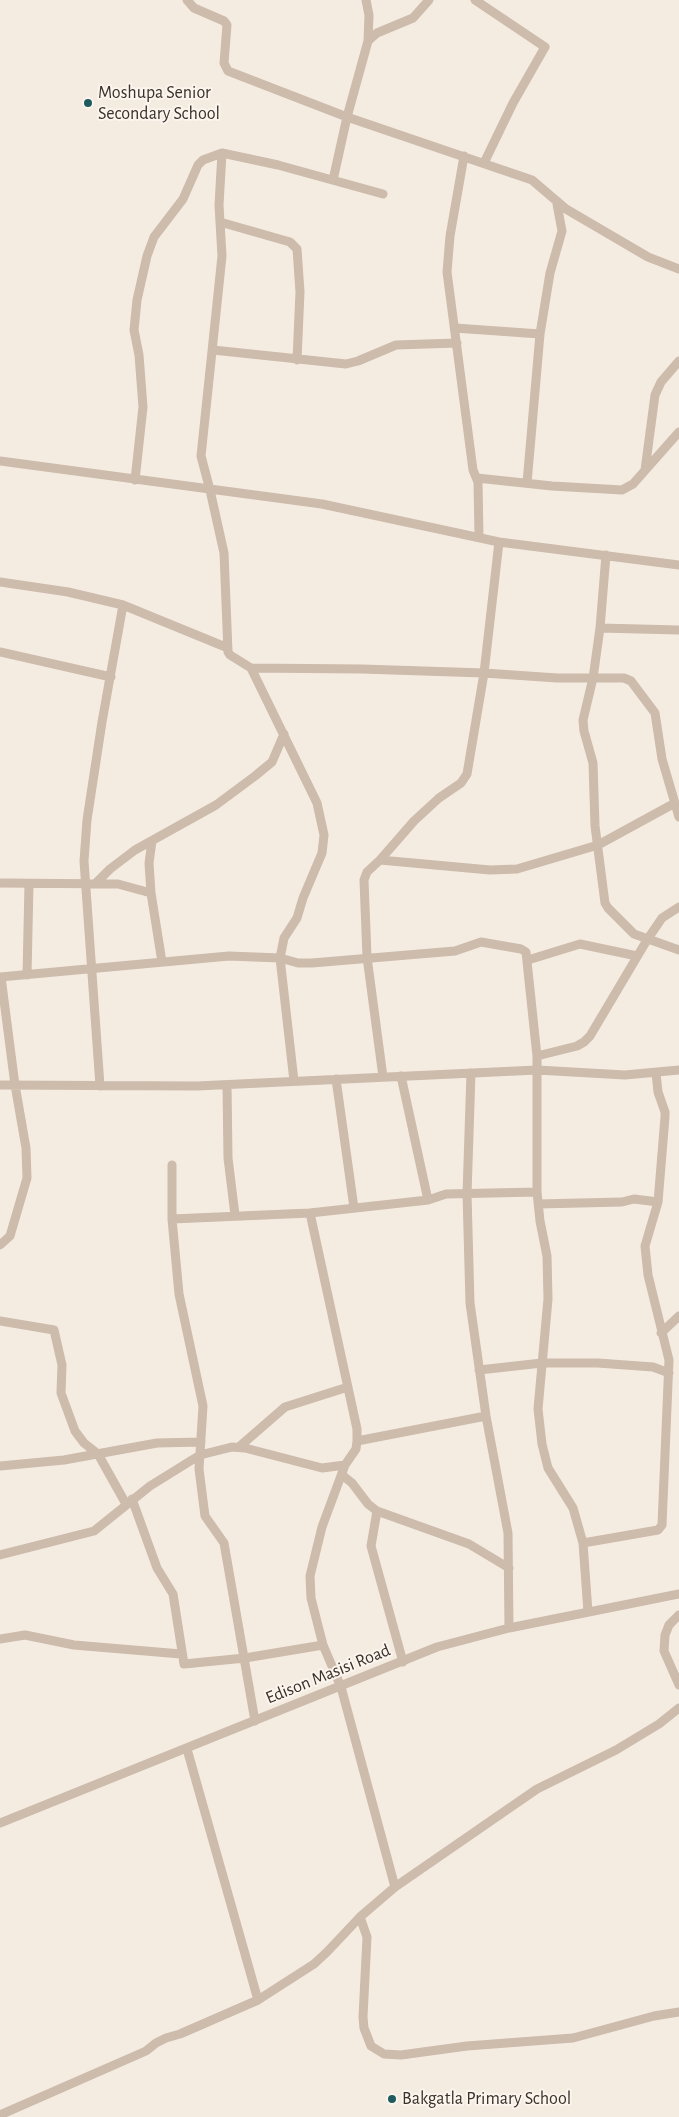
<!DOCTYPE html>
<style>
body{margin:0}
canvas{display:block;background:#f4ebe1}
</style>
<canvas width="679" height="2117"></canvas>
<script>
const g = document.querySelector('canvas').getContext('2d');
g.lineJoin = 'round';
function shape(rows) {
  const path = new Path2D();
  for (const r of rows) {
    path.moveTo(r[0], r[1]);
    for (let i = 2; i < r.length; i += 2) path.lineTo(r[i], r[i + 1]);
  }
  return path;
}
function stroke(path, color, width, dash) {
  g.strokeStyle = color;
  g.lineWidth = width;
  g.lineCap = dash ? 'butt' : 'round';
  g.setLineDash(dash || []);
  g.stroke(path);
}
function drawText(font, color, halo, rows, align = 'center') {
  g.font = font + ' "Alegreya Sans",sans-serif';
  g.lineWidth = 4;
  g.setLineDash([]);
  g.textBaseline = 'middle';
  g.strokeStyle = halo;
  g.fillStyle = color;
  for (const [text, x, y, turn = 0] of rows) {
    g.save();
    g.translate(x, y);
    g.rotate((+turn || 0) * Math.PI / 180);
    g.textAlign = isNaN(turn) ? turn : align;
    if (halo) g.strokeText(text, 0, 0);
    g.fillText(text, 0, 0);
    g.restore();
  }
}
stroke(shape([
 [187,0,194,8,224,21,227,25,224,63,228,71,347,117,532,180,566,209,648,257,679,269],
 [475,0,545,47,513,103,484,163],
 [368,41,377,33,413,18,429,0],
 [222,153,219,205,222,256,201,456,210,490,224,553,228,652,230,655,251,668,362,669,484,673,499,542],
 [464,156,450,236,447,272,473,470,478,482,479,537],
 [333,180,347,117,368,41,369,15,366,0],
 [220,222,290,242,297,249,300,292,297,360],
 [455,328,540,334],
 [213,350,346,364,358,361,396,345,457,343],
 [0,461,322,504,499,542,679,565],
 [645,470,655,395,661,382,679,361],
 [477,478,552,486,622,490,633,484,679,432],
 [135,480,143,407,139,355,134,330,137,300,147,256,154,237,183,199,198,165,203,160,222,153,278,165,383,194],
 [527,483,540,334,550,273,562,231,557,204],
 [606,555,600,628,593,678,624,678,631,681,655,713,662,759,679,817],
 [0,582,68,592,123,605,102,722,87,820,84,861,100,1086],
 [123,605,228,648],
 [600,628,679,630],
 [0,652,111,677],
 [251,668,317,803,324,835,322,853,303,898,297,918,284,938,280,958,298,963,312,963,455,951,481,942,521,949,526,952,537,1056,537,1192,540,1221,547,1256,548,1299,538,1409,542,1444,548,1468,573,1508,583,1543,588,1612],
 [152,841,149,863,151,893,162,962],
 [380,860,490,870,517,869,598,845,675,803],
 [0,883,118,884,151,893],
 [96,883,110,869,135,850,216,805,255,776,272,762,284,734],
 [528,960,580,944,637,956],
 [27,975,29,884],
 [0,977,229,956,280,958,294,1081],
 [537,1056,577,1046,584,1042,590,1036,647,940,662,918,679,907],
 [471,1073,467,1194,470,1303,486,1416,508,1533,509,1628],
 [401,1076,428,1200],
 [383,1077,367,957,364,880,367,872,380,860,414,821,439,798,461,783,467,774,484,673,557,678,593,678,583,720,584,731,593,763,595,826,605,903,608,908,634,934,679,950],
 [336,1079,354,1208],
 [0,1085,197,1086,537,1070,625,1075,679,1070],
 [227,1085,228,1158,235,1215],
 [172,1165,172,1219,179,1294,203,1406,199,1469,205,1516,224,1543,255,1721],
 [538,1204,622,1202,634,1199,658,1202],
 [310,1213,357,1429,357,1441,356,1449,345,1465,322,1527,310,1576,311,1598,323,1645,341,1687,395,1887],
 [172,1219,310,1213,428,1200,446,1194,537,1192],
 [0,1245,10,1236,27,1178,26,1148,15,1085,1,977],
 [0,1321,54,1330,62,1365,61,1393,75,1431,84,1443,98,1454,126,1504],
 [661,1333,679,1316],
 [479,1370,542,1363,598,1363,653,1367,669,1373],
 [357,1441,486,1416],
 [239,1447,285,1407,348,1387],
 [0,1466,64,1460,157,1443,201,1442],
 [342,1475,352,1483,368,1504,377,1511,469,1544,509,1568],
 [132,1499,157,1568,173,1594,184,1664,245,1658,323,1645],
 [377,1511,371,1546,403,1662],
 [583,1543,658,1530,662,1525,669,1360,648,1275,645,1246,658,1202,665,1117,665,1112,658,1092,656,1073],
 [0,1555,94,1531,150,1486,200,1455,232,1447,245,1448,322,1468,345,1465],
 [679,1615,669,1625,665,1635,664,1651,679,1685],
 [0,1639,25,1635,74,1645,181,1654],
 [679,1708,659,1724,616,1750,537,1789,395,1887,360,1917,367,1937,363,2017,364,2028,371,2046,384,2054,401,2055,467,2046,573,2038,654,2016,679,2012],
 [187,1749,258,2000],
 [0,1823,437,1647,509,1628,679,1594],
 [0,2115,146,2051,156,2043,166,2038,180,2034,258,2000,314,1964,327,1952,360,1917]
]), '#cdbbac', 9);
for (const [x, y, r, color] of [
 [88,103,5,"#1f5a5e"],
 [392,2099,5,"#1f5a5e"]
]) {
  const dot = new Path2D();
  dot.arc(x, y, r, 0, 2 * Math.PI);
  g.fillStyle = color;
  g.fill(dot);
  stroke(dot, '#fbf5ee', 2);
}
drawText('18px', '#3b302b', '#fbf5ee', [
 ["Moshupa Senior",98,93],
 ["Secondary School",98,114],
 ["Bakgatla Primary School",402,2099]
], 'left');
drawText('18px', '#3b302b', '#fbf5ee', [
 ["Edison Masisi Road",328,1674,-22]
]);
</script>
